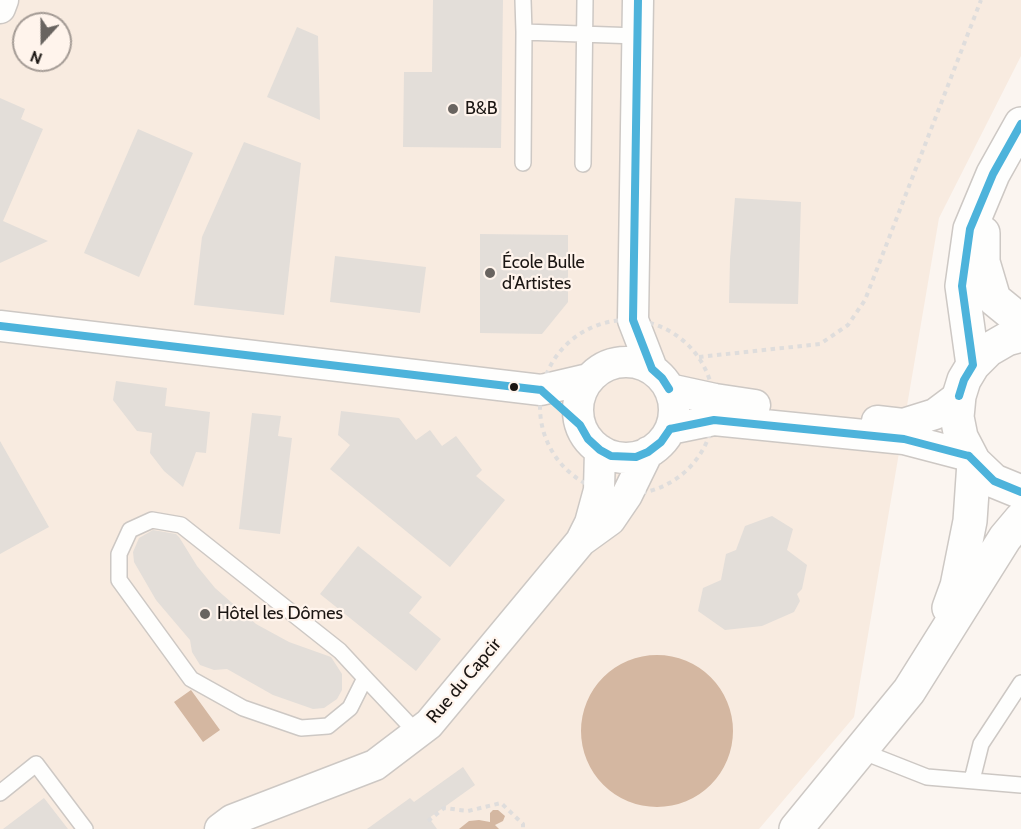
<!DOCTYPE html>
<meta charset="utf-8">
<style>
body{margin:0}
#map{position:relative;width:1021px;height:829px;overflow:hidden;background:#fbf5f0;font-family:Cabin,sans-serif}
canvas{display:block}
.north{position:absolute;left:12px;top:12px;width:60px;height:60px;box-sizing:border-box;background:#fff4ec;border:2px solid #a49b95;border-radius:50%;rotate:201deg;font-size:16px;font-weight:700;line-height:24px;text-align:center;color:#1b1613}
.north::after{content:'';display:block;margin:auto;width:21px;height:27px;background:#696460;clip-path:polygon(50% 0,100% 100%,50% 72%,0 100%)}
</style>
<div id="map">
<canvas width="1021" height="829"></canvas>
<div class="north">N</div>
</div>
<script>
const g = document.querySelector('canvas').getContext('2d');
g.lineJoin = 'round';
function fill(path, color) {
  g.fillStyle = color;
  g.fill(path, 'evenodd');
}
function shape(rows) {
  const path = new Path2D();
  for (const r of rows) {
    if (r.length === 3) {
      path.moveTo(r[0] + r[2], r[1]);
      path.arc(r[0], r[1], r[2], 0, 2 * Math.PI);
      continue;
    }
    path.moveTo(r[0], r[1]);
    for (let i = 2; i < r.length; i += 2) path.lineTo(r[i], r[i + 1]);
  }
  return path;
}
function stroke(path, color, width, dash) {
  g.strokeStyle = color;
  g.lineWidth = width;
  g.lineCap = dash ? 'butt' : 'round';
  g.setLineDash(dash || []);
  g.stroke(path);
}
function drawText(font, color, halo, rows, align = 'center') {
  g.font = font + ' Cabin,sans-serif';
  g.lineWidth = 4.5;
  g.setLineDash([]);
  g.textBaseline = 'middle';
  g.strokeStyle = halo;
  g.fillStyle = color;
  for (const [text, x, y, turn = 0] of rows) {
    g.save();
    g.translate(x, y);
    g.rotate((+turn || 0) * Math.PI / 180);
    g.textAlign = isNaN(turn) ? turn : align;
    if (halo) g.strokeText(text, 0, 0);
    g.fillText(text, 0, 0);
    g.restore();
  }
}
fill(shape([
 [0,0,1021,0,1021,56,939,218,854,717,759,829,0,829],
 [24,24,60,24,60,60,24,60]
]), '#f8ebe0');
fill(shape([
 [657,731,76],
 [191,690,220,730,203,742,174,702],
 [493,810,498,810,505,816,503,821,495,825,499,829,459,829,469,821,479,820,490,822,490,813]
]), '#d4b7a1');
fill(shape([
 [433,0,503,0,501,148,403,147,404,72,432,72],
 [297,27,318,36,320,120,267,97],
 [0,98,25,109,21,119,43,129,3,221,48,241,0,263],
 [138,129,193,153,139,277,84,253],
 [244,142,301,163,284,315,194,305,202,237],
 [735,198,801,202,798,304,729,303,730,259],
 [480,234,568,235,568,302,542,334,480,333],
 [335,256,426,267,420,313,330,302],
 [116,381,167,388,165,406,210,412,206,453,196,452,183,487,164,471,150,453,152,433,137,431,113,400],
 [341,411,399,418,416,440,430,430,442,446,456,436,482,470,476,476,505,500,450,567,330,469,350,445,338,435],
 [252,413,281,416,278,436,292,438,280,534,239,529],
 [0,441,49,527,0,554],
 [772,516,793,529,787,550,807,565,802,589,797,594,800,601,794,612,762,626,725,630,698,611,703,588,721,580,726,554,736,550,745,526],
 [153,530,176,534,179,537,197,566,215,588,256,624,289,642,331,657,342,674,342,690,337,699,324,708,313,709,273,695,227,669,214,670,200,665,192,652,190,640,156,600,134,562,133,552,139,538],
 [358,546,422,597,409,613,441,639,416,671,320,594],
 [463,767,475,785,429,818,437,829,367,829,410,798,414,802],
 [44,798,68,829,3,829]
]), '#e3ded9');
const lane = shape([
 [523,0,524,32,637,36],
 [523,163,524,32],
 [583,164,585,0],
 [365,678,350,708,328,726,301,728,243,708,191,679,119,580,119,554,130,530,152,520,181,525,340,651,365,678,417,733],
 [861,751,927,777,1021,785],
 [972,780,981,744,1021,683],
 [0,793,36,764,85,829]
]);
const street = shape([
 [638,0,633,320,652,369],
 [0,8,3,0],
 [0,326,541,390,588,379],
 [626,410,48],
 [669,389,715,399,755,405],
 [877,421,903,424,935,414,959,396],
 [670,429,714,420,904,439,969,456],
 [581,541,590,523,599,490,600,450],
 [220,829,232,820,375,765,429,724,581,541,610,520,627,495,648,452]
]);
const secondary = shape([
 [983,233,983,262,994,299,1021,321],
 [1021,335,1007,339,988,350,973,365,964,380,959,396,957,417,961,437,974,462,994,481,1021,492],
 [973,365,962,286,970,229,993,174,1021,124],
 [949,608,957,586,970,521,974,462],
 [796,829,909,691,1005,538,1021,519]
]);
stroke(lane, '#cdc8c4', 18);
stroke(street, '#cdc8c4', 33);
stroke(secondary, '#cdc8c4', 36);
stroke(shape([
 [627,407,87],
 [699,357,820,344,848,325,865,300,981,0],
 [428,821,444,808,468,811,501,803,523,824,523,829]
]), '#dfdddc', 4, [4.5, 4.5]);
stroke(lane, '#fefefd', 15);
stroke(street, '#fefefd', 30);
stroke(secondary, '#fefefd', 33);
stroke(shape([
 [638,0,633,320,652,369,662,378,669,389],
 [0,326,541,390],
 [541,390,580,425,588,439,600,450,611,456,636,457,648,452,661,442,670,429],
 [959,396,964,380,973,365,962,286,970,229,993,174,1021,124],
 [670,429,714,420,904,439,969,456],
 [969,456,994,481,1021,492]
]), '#4db3db', 8);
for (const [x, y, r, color] of [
 [453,109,6,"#696460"],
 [490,273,6,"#696460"],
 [514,387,5,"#1b1613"],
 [205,614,6,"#696460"]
]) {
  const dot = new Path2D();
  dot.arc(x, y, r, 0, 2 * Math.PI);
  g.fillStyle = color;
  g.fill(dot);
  stroke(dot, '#fff4ec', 2);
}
drawText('18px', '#1b1613', '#fff4ec', [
 ["B&B",465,109],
 ["École Bulle",502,263],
 ["d'Artistes",502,284],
 ["Hôtel les Dômes",217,614]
], 'left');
drawText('18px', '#1b1613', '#fff4ec', [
 ["Rue du Capcir",464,681,-50]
]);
</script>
